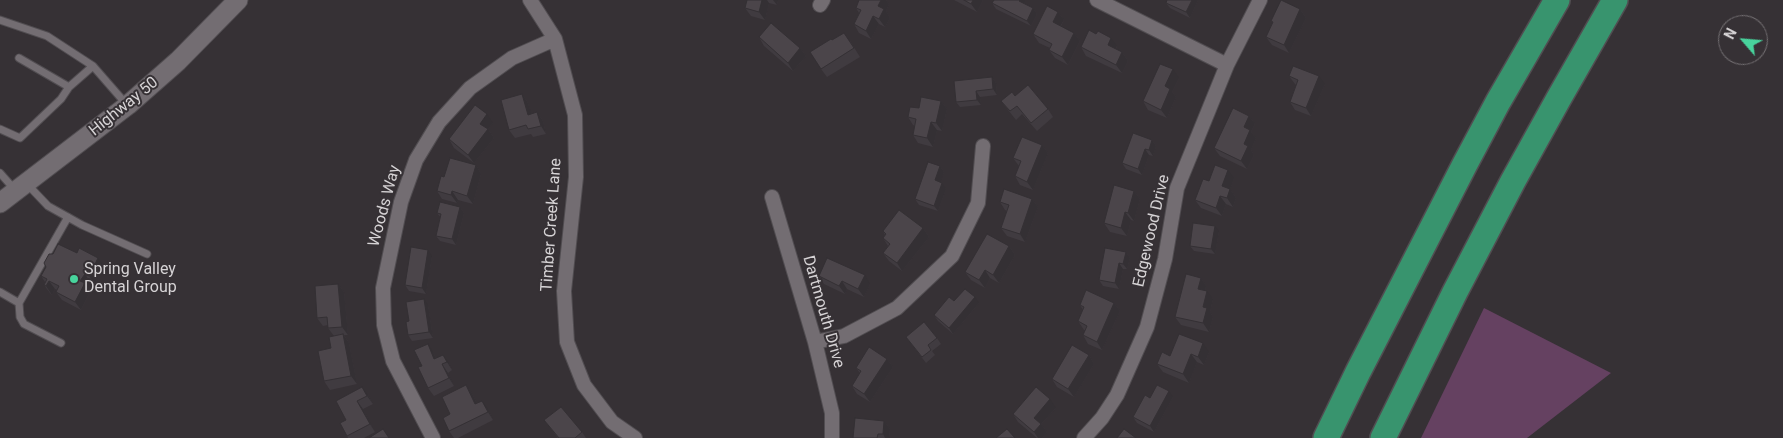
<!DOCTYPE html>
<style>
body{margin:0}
#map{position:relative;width:1783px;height:438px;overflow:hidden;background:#363135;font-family:Roboto,sans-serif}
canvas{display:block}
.north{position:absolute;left:1718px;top:15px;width:50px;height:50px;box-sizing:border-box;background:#363135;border:1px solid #767275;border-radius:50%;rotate:297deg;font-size:14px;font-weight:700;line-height:20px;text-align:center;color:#d6d3d5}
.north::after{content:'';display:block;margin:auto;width:18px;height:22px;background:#48d49d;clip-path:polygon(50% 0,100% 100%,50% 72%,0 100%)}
</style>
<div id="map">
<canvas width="1783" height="438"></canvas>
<div class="north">N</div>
</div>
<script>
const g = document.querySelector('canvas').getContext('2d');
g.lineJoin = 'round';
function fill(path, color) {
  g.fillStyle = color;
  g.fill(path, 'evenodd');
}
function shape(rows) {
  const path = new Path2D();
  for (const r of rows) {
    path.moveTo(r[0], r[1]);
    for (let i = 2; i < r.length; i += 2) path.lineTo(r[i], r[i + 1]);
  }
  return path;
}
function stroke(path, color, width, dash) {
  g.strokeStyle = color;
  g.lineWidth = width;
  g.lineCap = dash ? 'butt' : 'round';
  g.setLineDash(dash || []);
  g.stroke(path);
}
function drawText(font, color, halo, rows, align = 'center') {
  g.font = font + ' Roboto,sans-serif';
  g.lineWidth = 4;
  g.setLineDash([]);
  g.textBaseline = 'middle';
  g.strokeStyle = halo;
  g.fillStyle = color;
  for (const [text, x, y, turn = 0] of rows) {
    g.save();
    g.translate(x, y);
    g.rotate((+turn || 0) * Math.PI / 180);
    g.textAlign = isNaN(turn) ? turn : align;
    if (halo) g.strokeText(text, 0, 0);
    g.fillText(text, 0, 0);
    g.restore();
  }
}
fill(shape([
 [1484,308,1611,373,1527,438,1421,438]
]), '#654161');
const lane = shape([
 [0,20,47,36,93,66,69,87,61,99,20,138,0,129],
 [19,58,69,87],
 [93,66,127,105],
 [0,173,15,190],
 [27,184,48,206,82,225,147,254],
 [0,292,19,303,68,217],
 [19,303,20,317,24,324,61,343]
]);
const street = shape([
 [530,0,555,39,575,115,576,177,564,291,567,342,584,385,612,422,635,438],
 [1097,0,1227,65],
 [820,5,823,0],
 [772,197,815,342,832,413,832,438],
 [815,342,844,336,897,308,952,256,978,203,983,146],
 [433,438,393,361,384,325,383,288,401,202,416,160,439,122,470,88,512,58,555,39],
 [1084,438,1102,418,1117,395,1147,327,1165,259,1177,188,1227,65,1260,0]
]);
const secondary = shape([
 [0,203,128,105,178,61,238,0]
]);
const highway = shape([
 [1326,438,1358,372,1465,164,1498,102,1557,0],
 [1383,438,1455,292,1513,181,1559,98,1615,0]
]);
stroke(lane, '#514d51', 9);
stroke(street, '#514d51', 16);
stroke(secondary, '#514d51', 21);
stroke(highway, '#514d51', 28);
stroke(lane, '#736d72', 7);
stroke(street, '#736d72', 14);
stroke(secondary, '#736d72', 19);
stroke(highway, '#38946e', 25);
fill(shape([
 [747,0,778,0,777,5,769,3,765,20,751,16,745,8],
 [859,0,886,0,889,4,886,11,890,18,885,27,879,24,871,39,859,33,854,24,859,13,856,8],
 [954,0,983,0,977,12],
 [1198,0,1190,18,1170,8,1166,3],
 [1025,2,1025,4,1033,8,1037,14,1031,26,996,9,992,3],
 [1300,9,1306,18,1289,53,1272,45,1266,37,1273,24,1271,21],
 [1058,12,1064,20,1061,26,1074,33,1080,41,1068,65,1055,58,1049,50,1050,48,1039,43,1033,34],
 [759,37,800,48,806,56,793,71,764,46],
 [832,40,850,41,860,57,827,77,821,69],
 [1117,46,1116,49,1122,52,1128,61,1122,73,1086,56,1081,47],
 [1289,76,1325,84,1311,116,1295,110,1290,102,1296,85,1295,84],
 [992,77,996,83,997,95,980,97,981,105,960,107,956,102],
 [1179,78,1172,92,1176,97,1167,118,1148,110,1143,101],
 [522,94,528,103,531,114,537,112,543,121,546,134,533,137,531,134,515,138,509,130],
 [1015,96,1048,109,1053,117,1037,131,1022,114,1016,120,1001,101],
 [941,101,947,109,942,131,937,130,933,147,918,143,913,135,915,126,913,125,908,117,919,108],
 [1249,116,1255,124,1251,132,1256,138,1251,150,1254,155,1247,169,1220,156,1214,148],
 [493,123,488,129,494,138,474,163,454,148,449,139],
 [1152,140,1156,146,1153,156,1149,155,1142,175,1126,169,1122,163],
 [1042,145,1048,153,1033,190,1020,185,1015,176,1019,166,1013,158],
 [476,165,481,174,473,204,458,200,457,203,442,199,437,191,444,177],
 [940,166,944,172,940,182,946,189,938,211,919,205,915,199],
 [1234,178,1230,189,1236,198,1233,207,1226,204,1222,216,1201,208,1195,200,1209,181],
 [1134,191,1140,199,1134,221,1131,220,1127,236,1110,232,1104,223],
 [1032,199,1038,207,1025,242,1007,236,1001,228,1007,211,1005,210,1000,202],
 [460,207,464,213,456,245,440,241,436,236,441,218,437,213],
 [923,228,929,237,902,271,889,261,883,253,888,246,883,238,885,235,883,231],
 [1219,231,1215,254,1194,251,1190,246],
 [1009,246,1015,255,999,283,990,278,985,288,971,280,965,272],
 [1126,252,1130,258,1127,269,1123,269,1119,289,1103,286,1099,280],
 [77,253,104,266,95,284,90,282,87,288,90,292,81,310,62,300,56,292,57,290,55,289,52,295,50,293,44,285,45,282,41,276],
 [432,256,426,294,409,291,405,285],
 [819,276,870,284,864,297,847,289,845,294,824,284],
 [1201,278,1206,286,1205,291,1213,299,1210,312,1213,317,1209,332,1181,325,1175,317],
 [338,284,344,292,348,335,344,335,349,343,357,384,330,390,324,381,331,348,334,336,328,328,328,325,323,326,317,318],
 [954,301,979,303,953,334,938,321,934,315],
 [1114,303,1120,311,1102,350,1088,344,1083,335,1085,330,1084,330,1078,321,1083,310,1080,305],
 [428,305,433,338,412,341,408,335,409,321],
 [906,337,937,338,941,344,932,351,935,355,926,363],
 [433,352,436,358,449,363,452,370,448,373,454,386,434,396,428,388,422,366],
 [1209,352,1204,365,1197,362,1189,383,1163,372,1157,364,1170,356],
 [1089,355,1094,364,1074,397,1057,387,1052,379],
 [887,359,893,367,870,402,857,394,852,386,860,373,856,368],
 [466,385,472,393,477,404,488,409,493,420,458,438,454,438,449,431,450,414],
 [368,395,373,404,363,409,375,432,364,438,348,438,347,436,346,420,336,401],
 [1173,397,1154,432,1137,423,1133,417,1150,398],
 [1056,408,1041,424,1047,432,1042,438,1037,438,1018,422,1013,414],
 [544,420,582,432,586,438,558,438],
 [884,421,890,429,889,438,853,438]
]), '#403b40');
fill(shape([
 [762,0,767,0,769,3,765,20,759,12],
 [773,0,778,0,777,5],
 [881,0,886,0,889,4,886,11,890,18,885,27,879,19,878,6],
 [973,0,983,0,977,12,971,4],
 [1020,0,1024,0,1025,2,1023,7,1019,1],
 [1192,0,1198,0,1190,18,1186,12],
 [1033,8,1037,14,1031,26,1027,21],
 [1300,9,1306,18,1289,53,1284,45],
 [1058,12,1064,20,1058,30,1053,22],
 [873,16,879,24,871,39,866,31],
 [1074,33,1080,41,1068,65,1062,57],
 [1111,38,1117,46,1113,54,1108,45],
 [800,48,806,56,793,71,788,63],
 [1122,52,1128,61,1122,73,1116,65],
 [1173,69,1179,78,1172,92,1176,97,1167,118,1161,110,1165,86],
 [1319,76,1325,84,1311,116,1306,108],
 [992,77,996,83,997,95,993,89],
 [976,91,980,97,981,105,977,100],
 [522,94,528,103,534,123,528,115],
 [941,101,947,109,942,131,936,123],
 [537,112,543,121,546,134,541,126],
 [487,114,493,123,488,129,494,138,474,163,468,155,480,124],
 [1249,116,1255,124,1251,132,1256,138,1251,150,1254,155,1247,169,1241,161,1244,144,1244,127],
 [931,122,937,130,933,147,927,138],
 [1152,140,1156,146,1153,156,1149,150],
 [1042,145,1048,153,1033,190,1027,182],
 [1145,149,1149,155,1142,175,1138,169],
 [476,165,481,174,473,204,467,196],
 [940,166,944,172,939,186,935,180],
 [1228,170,1234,178,1228,195,1222,186],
 [942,183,946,189,938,211,934,206],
 [1230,189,1236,198,1233,207,1227,198],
 [452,191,458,200,457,203,451,195],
 [1134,191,1140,199,1134,221,1128,213],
 [1220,196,1226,204,1222,216,1216,208],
 [1032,199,1038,207,1025,242,1020,234],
 [460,207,464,213,456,245,452,239],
 [1125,212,1131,220,1127,236,1121,228],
 [1215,226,1219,231,1215,254,1211,249],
 [923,228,929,237,902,271,897,263],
 [1009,246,1015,255,999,283,993,275],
 [428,250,432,256,426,294,422,288],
 [1126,252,1130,258,1127,269,1123,264],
 [98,258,104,266,95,284,89,276],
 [1119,263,1123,269,1119,289,1115,283],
 [985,270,990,278,985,288,979,280],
 [85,274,90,282,87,288,90,292,81,310,75,302,80,281],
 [865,275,870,284,864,297,858,289],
 [1201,278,1206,286,1204,297,1198,289],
 [49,281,55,289,52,295,46,286],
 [842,281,847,289,845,294,839,286],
 [338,284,344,292,348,335,342,327],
 [1207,291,1213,299,1210,312,1213,317,1209,332,1203,323,1203,307],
 [975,297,979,303,953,334,949,328],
 [424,299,428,305,433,338,429,332],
 [1114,303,1120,311,1102,350,1097,342],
 [343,334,349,343,357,384,351,376],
 [1203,343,1209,352,1204,365,1198,357],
 [428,344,433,352,440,367,434,359],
 [1191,354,1197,362,1189,383,1183,374],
 [443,355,449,363,452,370,447,362],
 [1089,355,1094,364,1074,397,1068,389],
 [887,359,893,367,870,402,864,394],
 [442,364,448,373,454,386,449,378],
 [466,385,472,393,481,413,475,404],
 [362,387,368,395,373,404,367,396],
 [1169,391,1173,397,1154,432,1150,426],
 [1050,399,1056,408,1041,424,1047,432,1042,438,1038,438,1034,432,1034,418],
 [357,401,363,409,375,432,370,424],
 [482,401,488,409,493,420,488,412],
 [884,421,890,429,889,438,885,438,883,434]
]), '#343034');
const building = shape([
 [747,0,762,0,759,12,745,8,747,0],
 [859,0,881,0,878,6,884,9,879,19,873,16,866,31,854,24,861,10,856,8,859,0],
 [964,0,973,0,971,4,964,0],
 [994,0,1020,0,1019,1,1033,8,1027,21,992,3,994,0],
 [1167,0,1192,0,1186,12,1166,3,1167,0],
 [1281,0,1300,9,1284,45,1266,37,1273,22,1271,21,1281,0],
 [1047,6,1058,12,1053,22,1074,33,1062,57,1049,50,1052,44,1033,34,1047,6],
 [771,23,800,48,788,63,759,37,771,23],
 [1089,30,1096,34,1098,31,1111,38,1108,45,1122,52,1116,65,1081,47,1089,30],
 [844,33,854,48,821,69,810,52,831,39,832,40,844,33],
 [1160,64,1173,69,1165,86,1170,89,1161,110,1143,101,1160,64],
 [1293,66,1319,76,1306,108,1290,102,1298,80,1289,76,1293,66],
 [992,77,993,89,976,91,977,100,956,102,954,81,992,77],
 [1028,85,1048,109,1031,123,1017,106,1010,111,1001,101,1012,92,1015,96,1028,85],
 [522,94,528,115,537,112,541,126,528,129,526,125,509,130,501,100,522,94],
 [921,97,941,101,936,123,931,122,927,138,913,135,916,119,908,117,910,107,919,108,921,97],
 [475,105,487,114,480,124,488,129,468,155,449,139,475,105],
 [1233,108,1249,116,1244,127,1250,130,1244,144,1248,146,1241,161,1214,148,1233,108],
 [1133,133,1152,140,1149,150,1145,149,1138,169,1122,163,1133,133],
 [1022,137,1042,145,1027,182,1015,176,1021,161,1013,158,1022,137],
 [450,158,476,165,467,196,452,191,451,195,437,191,441,176,444,177,450,158],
 [928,162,940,166,935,180,942,183,934,206,915,199,928,162],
 [1215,165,1228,170,1222,186,1230,189,1227,198,1220,196,1216,208,1195,200,1203,179,1209,181,1215,165],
 [1114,185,1134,191,1128,213,1125,212,1121,228,1104,223,1114,185],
 [1004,189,1032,199,1020,234,1001,228,1009,205,1000,202,1004,189],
 [440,202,460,207,452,239,436,236,441,214,437,213,440,202],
 [899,210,923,228,897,263,883,253,890,244,883,238,886,234,883,231,899,210],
 [1193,223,1215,226,1211,249,1190,246,1193,223],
 [987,234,1009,246,993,275,985,270,979,280,965,272,987,234],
 [58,244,77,253,79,248,98,258,89,276,85,274,80,281,85,283,75,302,56,292,59,286,49,281,46,286,44,285,47,279,41,276,46,267,44,263,49,254,53,254,58,244],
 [411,247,428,250,422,288,405,285,411,247],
 [1105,248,1126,252,1123,264,1119,263,1115,283,1099,280,1105,248],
 [827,258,865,275,858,289,842,281,839,286,819,276,827,258],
 [1186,274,1201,278,1198,289,1207,291,1203,307,1207,308,1203,323,1175,317,1186,274],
 [338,284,342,327,328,328,327,317,317,318,315,286,338,284],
 [965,289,975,297,949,328,934,315,949,297,954,301,965,289],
 [1086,290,1114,303,1097,342,1083,335,1087,326,1078,321,1084,307,1080,305,1086,290],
 [424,299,429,332,408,335,406,322,409,321,406,302,424,299],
 [924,322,937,338,928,345,931,350,922,357,906,337,924,322],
 [343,334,351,376,324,381,318,351,331,348,329,337,343,334],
 [1179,334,1203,343,1198,357,1191,354,1183,374,1157,364,1162,352,1170,356,1179,334],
 [428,344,434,359,443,355,447,362,442,364,449,378,428,388,418,367,422,366,414,350,428,344],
 [1072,345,1089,355,1068,389,1052,379,1072,345],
 [869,347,887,359,864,394,852,386,861,371,856,368,869,347],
 [466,385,475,404,482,401,488,412,449,431,443,418,450,414,442,397,466,385],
 [1157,385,1169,391,1150,426,1133,417,1145,395,1150,398,1157,385],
 [362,387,367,396,357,401,370,424,347,436,340,423,346,420,336,401,362,387],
 [1036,387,1050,399,1034,418,1041,424,1034,432,1013,414,1036,387],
 [561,407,582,432,575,438,559,438,544,420,561,407],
 [855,418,884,421,883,434,878,434,877,438,853,438,855,418],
 [383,429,389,438,369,438,383,429],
 [1007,429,1015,438,996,438,1007,429],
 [1124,429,1136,438,1117,438,1124,429]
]);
fill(building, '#4b454a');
stroke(building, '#343034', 1);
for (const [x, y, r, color] of [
 [74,279,5,"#48d49d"]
]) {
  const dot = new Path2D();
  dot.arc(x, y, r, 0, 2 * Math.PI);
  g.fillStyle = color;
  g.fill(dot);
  stroke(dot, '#363135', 2);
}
drawText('16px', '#d6d3d5', '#363135', [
 ["Highway 50",124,107,-39],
 ["Woods Way",385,206,-75],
 ["Timber Creek Lane",552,225,-86],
 ["Edgewood Drive",1152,231,-77],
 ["Dartmouth Drive",823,312,74]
]);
drawText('16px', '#d6d3d5', '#363135', [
 ["Spring Valley",84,270],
 ["Dental Group",84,288]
], 'left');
</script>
